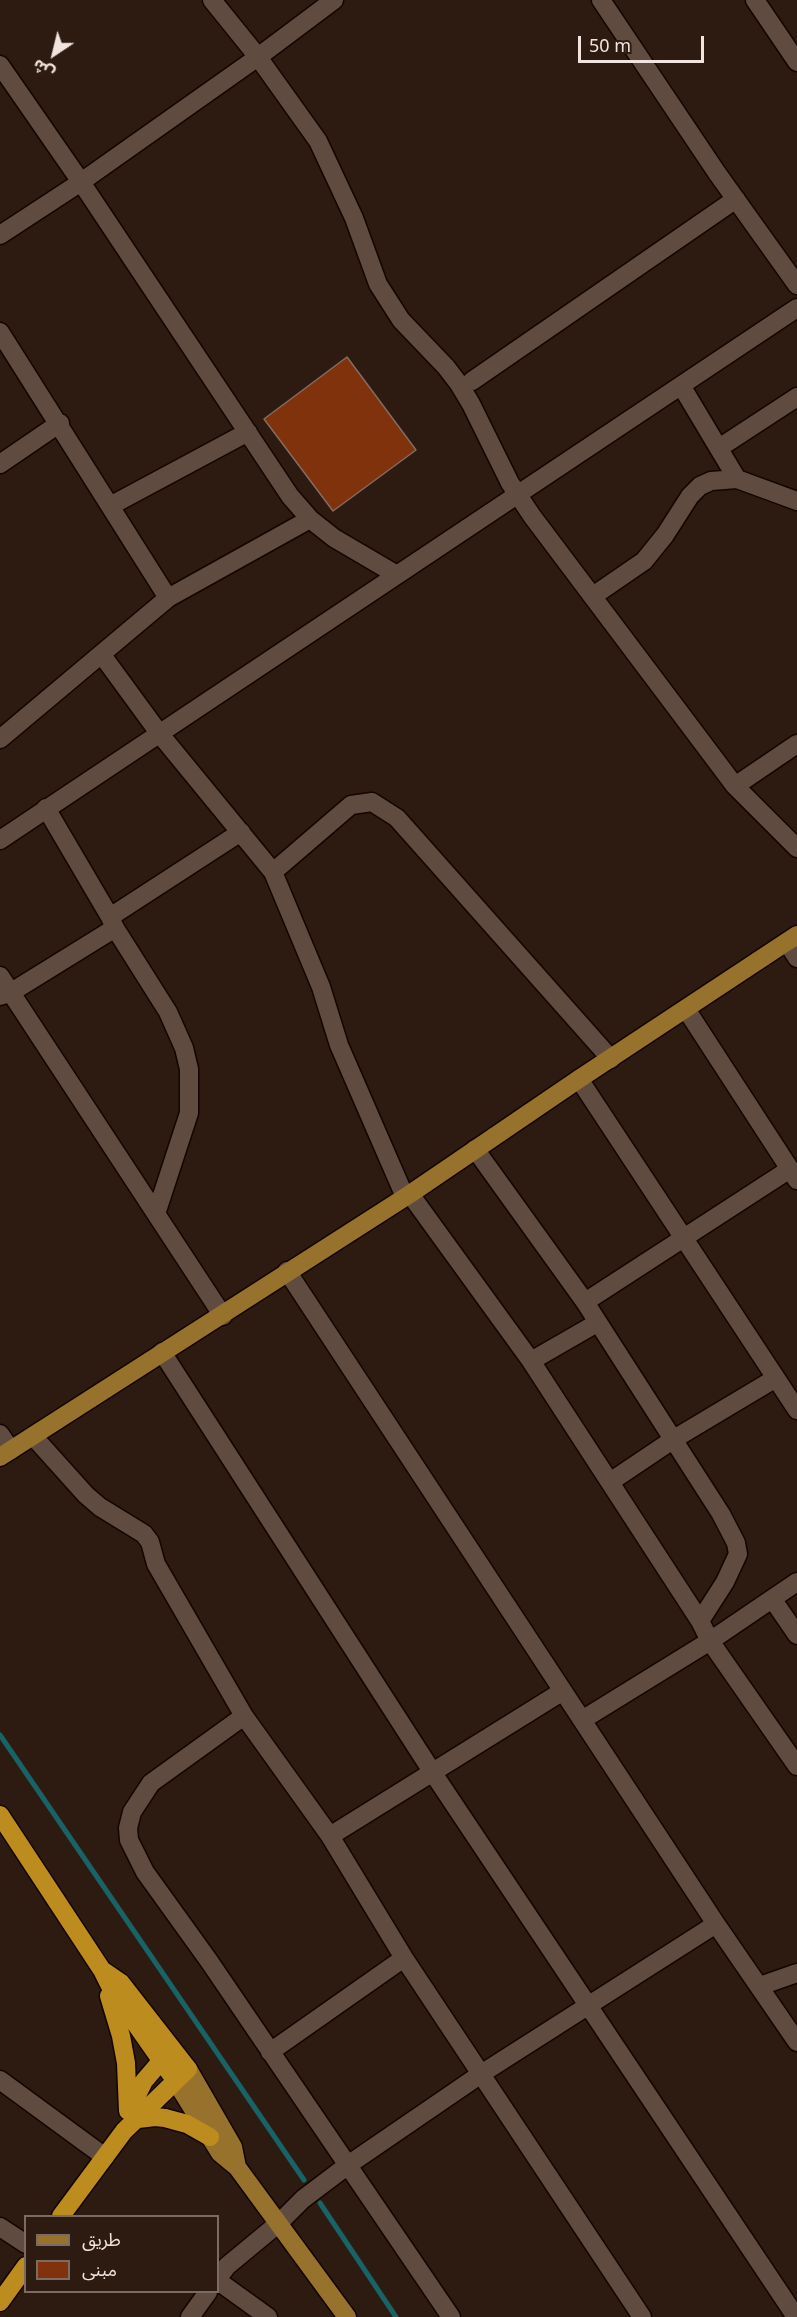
<!DOCTYPE html>
<meta charset="utf-8">
<style>
body{margin:0}
#map{position:relative;width:797px;height:2317px;overflow:hidden;background:#2d1b11;font-family:Georgia,"Noto Sans Arabic",serif}
canvas{display:block}
.legend{position:absolute;left:24px;top:2215px;width:195px;height:78px;box-sizing:border-box;background:#2d1b11;border:2px solid #7b6b63;margin:0;padding:8px 10px;list-style:none;font-size:18px;color:#f1e4de}
.legend li{display:flex;align-items:center;gap:12px;height:30px}
.legend b{width:30px;border:2px solid #7b6b63}
.north{position:absolute;left:24px;top:24px;width:60px;height:60px;-webkit-text-stroke:4px #2d1b11;paint-order:stroke;rotate:215deg;font-size:16px;font-weight:700;line-height:24px;text-align:center;color:#f1e4de}
.north::after{content:'';display:block;margin:auto;width:21px;height:27px;background:#f1e4de;clip-path:polygon(50% 0,100% 100%,50% 72%,0 100%)}
.scale{position:absolute;left:578px;top:36px;width:126px;height:27px;box-sizing:border-box;border:3px solid #f1e4de;border-top:0;padding-left:8px;font-size:18px;line-height:21px;white-space:nowrap;color:#f1e4de;-webkit-text-stroke:4px #2d1b11;paint-order:stroke}
</style>
<div id="map">
<canvas width="797" height="2317"></canvas>
<ul class="legend">
<li><b style="height:8px;background:#97722c"></b>طريق</li>
<li><b style="height:16px;background:#7f320b"></b>مبنى</li>
</ul>
<div class="north">ش</div>
<div class="scale">50 m</div>
</div>
<script>
const g = document.querySelector('canvas').getContext('2d');
g.lineJoin = 'round';
function shape(rows) {
  const path = new Path2D();
  for (const r of rows) {
    path.moveTo(r[0], r[1]);
    for (let i = 2; i < r.length; i += 2) path.lineTo(r[i], r[i + 1]);
  }
  return path;
}
function stroke(path, color, width, dash) {
  g.strokeStyle = color;
  g.lineWidth = width;
  g.lineCap = dash ? 'butt' : 'round';
  g.setLineDash(dash || []);
  g.stroke(path);
}
function fill(path, color) {
  g.fillStyle = color;
  g.fill(path, 'evenodd');
}
stroke(shape([
 [0,1735,304,2180],
 [320,2203,396,2317]
]), '#186366', 5);
const building = shape([
 [347,357,416,450,333,511,264,419,347,357]
]);
fill(building, '#7f320b');
stroke(building, '#846c63', 1.5);
const minor = shape([
 [212,0,258,57,318,141,354,218,378,284,401,320,446,367,459,384,471,404,510,483,532,516,735,786,797,848],
 [601,0,717,173,797,285],
 [755,0,797,62],
 [0,65,81,182,290,496,310,519,334,538,397,575],
 [0,235,81,182,258,57,334,0],
 [0,332,168,598],
 [472,381,736,199],
 [682,387,737,479],
 [719,448,797,397],
 [0,464,60,423],
 [110,506,248,432],
 [593,596,644,561,665,535,690,496,700,486,711,481,737,479,797,501],
 [102,655,159,733,273,872,321,987,339,1045,405,1197],
 [0,739,168,598,310,519],
 [735,786,797,744],
 [46,808,110,917,115,928,168,1012,184,1048,189,1069,189,1113,156,1214],
 [0,840,797,308],
 [273,872,351,805,372,802,397,818,611,1059],
 [110,917,241,832],
 [787,942,797,958],
 [0,976,223,1316],
 [0,996,10,993,115,928],
 [686,1009,797,1180],
 [579,1079,797,1410],
 [475,1149,585,1302,721,1514,736,1543,738,1554,725,1582,700,1621],
 [410,1194,531,1361,700,1621,710,1641,797,1766],
 [287,1271,716,1924,797,2042],
 [585,1302,790,1169],
 [162,1352,433,1773,796,2317],
 [531,1361,597,1323],
 [0,1434,11,1450],
 [33,1436,86,1495,100,1507,144,1534,150,1542,156,1564,244,1716,330,1836,404,1958,642,2317],
 [610,1482,674,1439,776,1378],
 [773,1600,797,1635],
 [244,1716,151,1783,132,1812,128,1828,129,1840,145,1872,209,1961,451,2317],
 [582,1720,710,1641,797,1582],
 [330,1836,563,1691],
 [760,1986,797,1973],
 [270,2052,404,1958],
 [0,2080,105,2157],
 [0,2227,26,2244],
 [218,2278,227,2266,279,2223,303,2199,348,2165,481,2074,716,1924],
 [218,2281,268,2317],
 [190,2317,208,2292]
]);
const major = shape([
 [0,1457,410,1194,579,1079,797,935],
 [188,2069,233,2147,237,2167],
 [175,2080,220,2153,237,2167,347,2317]
]);
const highway = shape([
 [0,1815,102,1970,112,1990,175,2080],
 [109,1996,121,2036,126,2063,128,2111],
 [130,2109,144,2081,168,2053],
 [138,2119,155,2117,165,2118,187,2124,210,2137],
 [61,2216,124,2131,188,2069,121,1983,102,1970],
 [0,2302,26,2266]
]);
stroke(minor, '#140501', 21);
stroke(major, '#140501', 21);
stroke(highway, '#140501', 21);
stroke(minor, '#5f4b40', 18);
stroke(major, '#97722c', 18);
stroke(highway, '#bc8c1f', 18);
</script>
